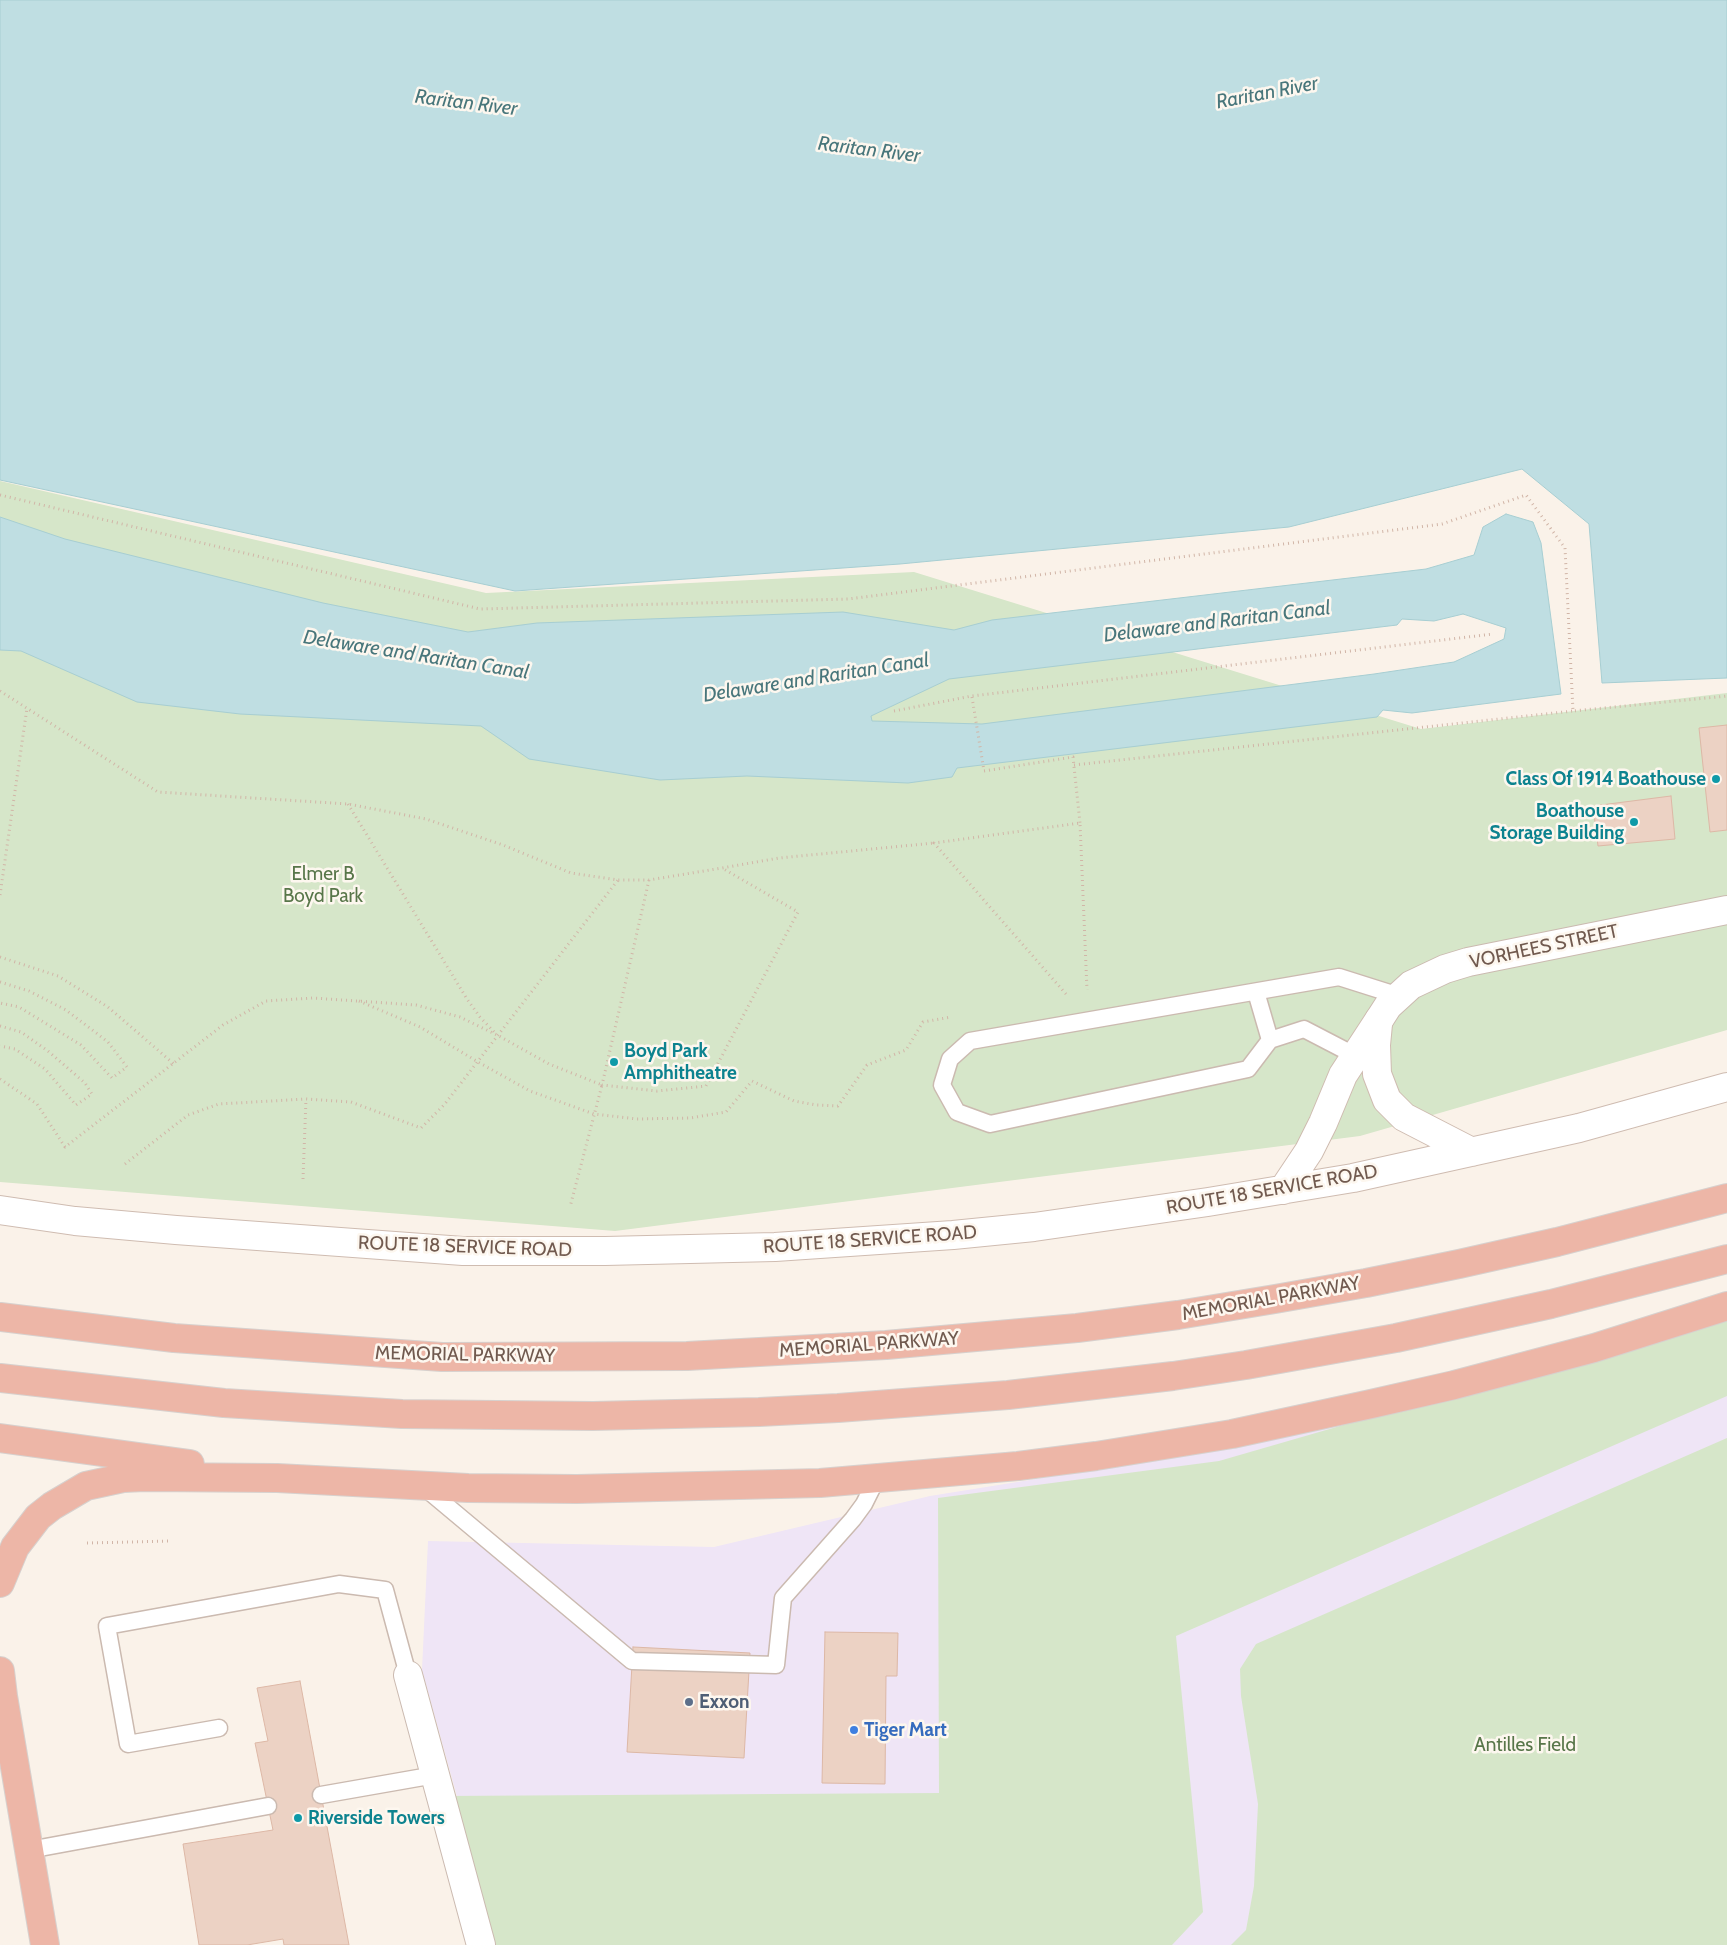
<!DOCTYPE html>
<style>
body{margin:0}
canvas{display:block;background:#faf2e9}
</style>
<canvas width="1727" height="1945"></canvas>
<script>
const g = document.querySelector('canvas').getContext('2d');
g.lineJoin = 'round';
function fill(path, color) {
  g.fillStyle = color;
  g.fill(path, 'evenodd');
}
function shape(rows) {
  const path = new Path2D();
  for (const r of rows) {
    path.moveTo(r[0], r[1]);
    for (let i = 2; i < r.length; i += 2) path.lineTo(r[i], r[i + 1]);
  }
  return path;
}
function stroke(path, color, width, dash) {
  g.strokeStyle = color;
  g.lineWidth = width;
  g.lineCap = dash ? 'butt' : 'round';
  g.setLineDash(dash || []);
  g.stroke(path);
}
function drawText(font, color, halo, rows, align = 'center') {
  g.font = font + ' Cabin,sans-serif';
  g.lineWidth = 5;
  g.setLineDash([]);
  g.textBaseline = 'middle';
  g.strokeStyle = halo;
  g.fillStyle = color;
  for (const [text, x, y, turn = 0] of rows) {
    g.save();
    g.translate(x, y);
    g.rotate((+turn || 0) * Math.PI / 180);
    g.textAlign = isNaN(turn) ? turn : align;
    if (halo) g.strokeText(text, 0, 0);
    g.fillText(text, 0, 0);
    g.restore();
  }
}
fill(shape([
 [1727,1298,1727,1945,498,1945,422,1670,428,1541,714,1547,930,1496,1217,1450]
]), '#efe5f6');
fill(shape([
 [0,481,486,593,914,572,1421,729,1727,693,1727,1030,1360,1136,615,1231,0,1182],
 [1727,1314,1727,1396,1176,1636,1203,1912,1172,1945,485,1945,443,1796,939,1793,938,1498,1219,1461],
 [1727,1438,1727,1945,1231,1945,1246,1930,1254,1886,1258,1804,1241,1696,1240,1669,1256,1644]
]), '#d6e6c9');
const water = shape([
 [0,0,1727,0,1727,678,1602,683,1589,524,1522,469,1289,527,900,564,515,591,0,480,0,0],
 [1506,514,1533,522,1541,543,1561,694,1412,713,1383,710,1377,717,957,768,952,777,908,783,747,776,660,780,529,759,481,726,240,714,137,702,21,651,0,650,0,517,65,539,323,603,468,632,537,623,843,612,954,630,992,620,1426,569,1474,555,1483,527,1506,514],
 [1463,614,1506,628,1504,639,1454,662,1374,674,982,724,872,721,871,716,949,679,1397,625,1402,619,1434,621,1463,614]
]);
fill(water, '#bfdee2');
stroke(water, '#a7ced2', 1);
const building = shape([
 [1727,725,1727,830,1710,832,1699,728,1727,725],
 [1671,796,1675,839,1598,846,1593,806,1671,796],
 [825,1632,898,1633,897,1676,886,1676,885,1784,822,1783,825,1632],
 [633,1647,750,1653,744,1758,627,1752,633,1647],
 [300,1681,349,1945,284,1945,283,1939,247,1945,199,1945,183,1844,273,1830,255,1743,268,1741,257,1688,300,1681]
]);
fill(building, '#ecd2c4');
stroke(building, '#ddb8a6', 1);
const lane = shape([
 [1256,992,1270,1040],
 [1356,1056,1304,1029,1270,1040,1248,1069,990,1124,957,1112,942,1085,950,1059,970,1041,1339,977,1399,996],
 [424,1487,632,1661,776,1665,783,1598,853,1519,864,1504,877,1478],
 [219,1728,128,1744,107,1626,339,1584,385,1590,408,1675],
 [321,1795,435,1775],
 [29,1850,268,1806]
]);
const street = shape([
 [1379,1020,1388,1006,1411,985,1445,969,1468,962,1727,910],
 [408,1675,481,1945]
]);
const secondary = shape([
 [1378,1024,1376,1045,1377,1074,1387,1100,1404,1117,1472,1152],
 [1283,1190,1309,1151,1323,1123,1343,1075,1379,1020],
 [0,1210,75,1221,176,1230,463,1251,605,1251,775,1247,953,1235,1034,1227,1208,1202,1353,1178,1579,1128,1727,1087]
]);
const highway = shape([
 [0,1317,174,1338,442,1357,687,1356,886,1345,1077,1328,1178,1315,1275,1299,1366,1283,1459,1264,1557,1242,1727,1198],
 [0,1378,224,1403,402,1414,593,1416,759,1412,838,1408,1008,1395,1173,1376,1246,1365,1396,1338,1551,1304,1727,1259],
 [0,1438,190,1464],
 [0,1583,15,1547,38,1517,52,1506,86,1486,123,1478,145,1477,277,1478,468,1488,577,1489,820,1483,1018,1466,1096,1456,1232,1434,1371,1404,1454,1385,1594,1348,1727,1306],
 [0,1671,3,1696,45,1945]
]);
stroke(lane, '#cbbab0', 19);
stroke(street, '#cbbab0', 30);
stroke(secondary, '#cfbcb1', 30);
stroke(highway, '#d7d1ce', 30);
stroke(shape([
 [0,495,480,609,848,599,1442,524,1526,495,1565,548,1573,711,1727,696],
 [0,691,158,792,348,804,426,819,503,845,571,873,618,880,649,880,722,868],
 [972,697,984,771,1073,757,1080,823],
 [894,711,972,696,1493,634],
 [1074,765,1573,711],
 [348,804,467,999,480,1017,496,1034],
 [649,880,602,1085,657,1091,706,1086,798,912,722,868,779,858,934,843],
 [0,895,27,708],
 [0,957,58,976,108,1007,174,1064],
 [0,982,29,991,66,1010,108,1042,127,1067,112,1078,81,1045,19,1007,0,1003],
 [1066,994,934,843,1080,823,1087,990],
 [359,1001,420,1027,478,1062,530,1091,594,1114,637,1119,690,1118,726,1112,752,1081,794,1101,816,1105,838,1106,867,1065,906,1050,923,1022,951,1017],
 [0,1026,21,1032,48,1051,85,1083,92,1094,76,1105,45,1069,15,1049,0,1046],
 [0,1079,37,1104,65,1147,223,1025,266,1001,313,998,416,1005,460,1017,499,1036,549,1064,602,1085,570,1207],
 [125,1164,188,1115,219,1104,306,1099,351,1102,421,1128,444,1105,618,880],
 [303,1179,306,1099],
 [87,1543,172,1541]
]), '#d1b5a7', 3, [1, 4]);
stroke(lane, '#fff', 16);
stroke(street, '#fff', 28);
stroke(secondary, '#fff', 28);
stroke(highway, '#edb6a7', 28);
for (const [x, y, r, color] of [
 [1716,779,5,"#0f9aa8"],
 [1634,822,5,"#0f9aa8"],
 [614,1062,5,"#0f9aa8"],
 [689,1702,5,"#5c6f8a"],
 [854,1730,5,"#3f7fe0"],
 [298,1818,5,"#0f9aa8"]
]) {
  const dot = new Path2D();
  dot.arc(x, y, r, 0, 2 * Math.PI);
  g.fillStyle = color;
  g.fill(dot);
  stroke(dot, '#fdf7ef', 2);
}
drawText('bold 19px', '#0d838f', '#fdf7ef', [
 ["Class Of 1914 Boathouse",1706,779],
 ["Boathouse",1624,811],
 ["Storage Building",1624,833],
 ["Boyd Park",624,1051,"left"],
 ["Amphitheatre",624,1073,"left"],
 ["Riverside Towers",308,1818,"left"]
], 'right');
drawText('19px', '#587649', '#fdf7ef', [
 ["Elmer B",323,874],
 ["Boyd Park",323,896],
 ["Antilles Field",1525,1745]
]);
drawText('19px', '#715a4f', '#fdf7ef', [
 ["VORHEES STREET",1544,947,-12],
 ["ROUTE 18 SERVICE ROAD",1272,1190,-10],
 ["ROUTE 18 SERVICE ROAD",870,1240,-4],
 ["ROUTE 18 SERVICE ROAD",465,1247,2],
 ["MEMORIAL PARKWAY",1271,1299,-10],
 ["MEMORIAL PARKWAY",869,1345,-4],
 ["MEMORIAL PARKWAY",465,1355,1]
]);
drawText('bold 19px', '#4e5e75', '#fdf7ef', [
 ["Exxon",699,1702]
], 'left');
drawText('bold 19px', '#366cbe', '#fdf7ef', [
 ["Tiger Mart",864,1730]
], 'left');
drawText('italic 20px', '#48767b', '#fdf7ef', [
 ["Raritan River",1267,93,-11],
 ["Raritan River",466,103,7],
 ["Raritan River",869,150,7],
 ["Delaware and Raritan Canal",1217,622,-7],
 ["Delaware and Raritan Canal",416,655,9],
 ["Delaware and Raritan Canal",816,678,-9]
]);
</script>
